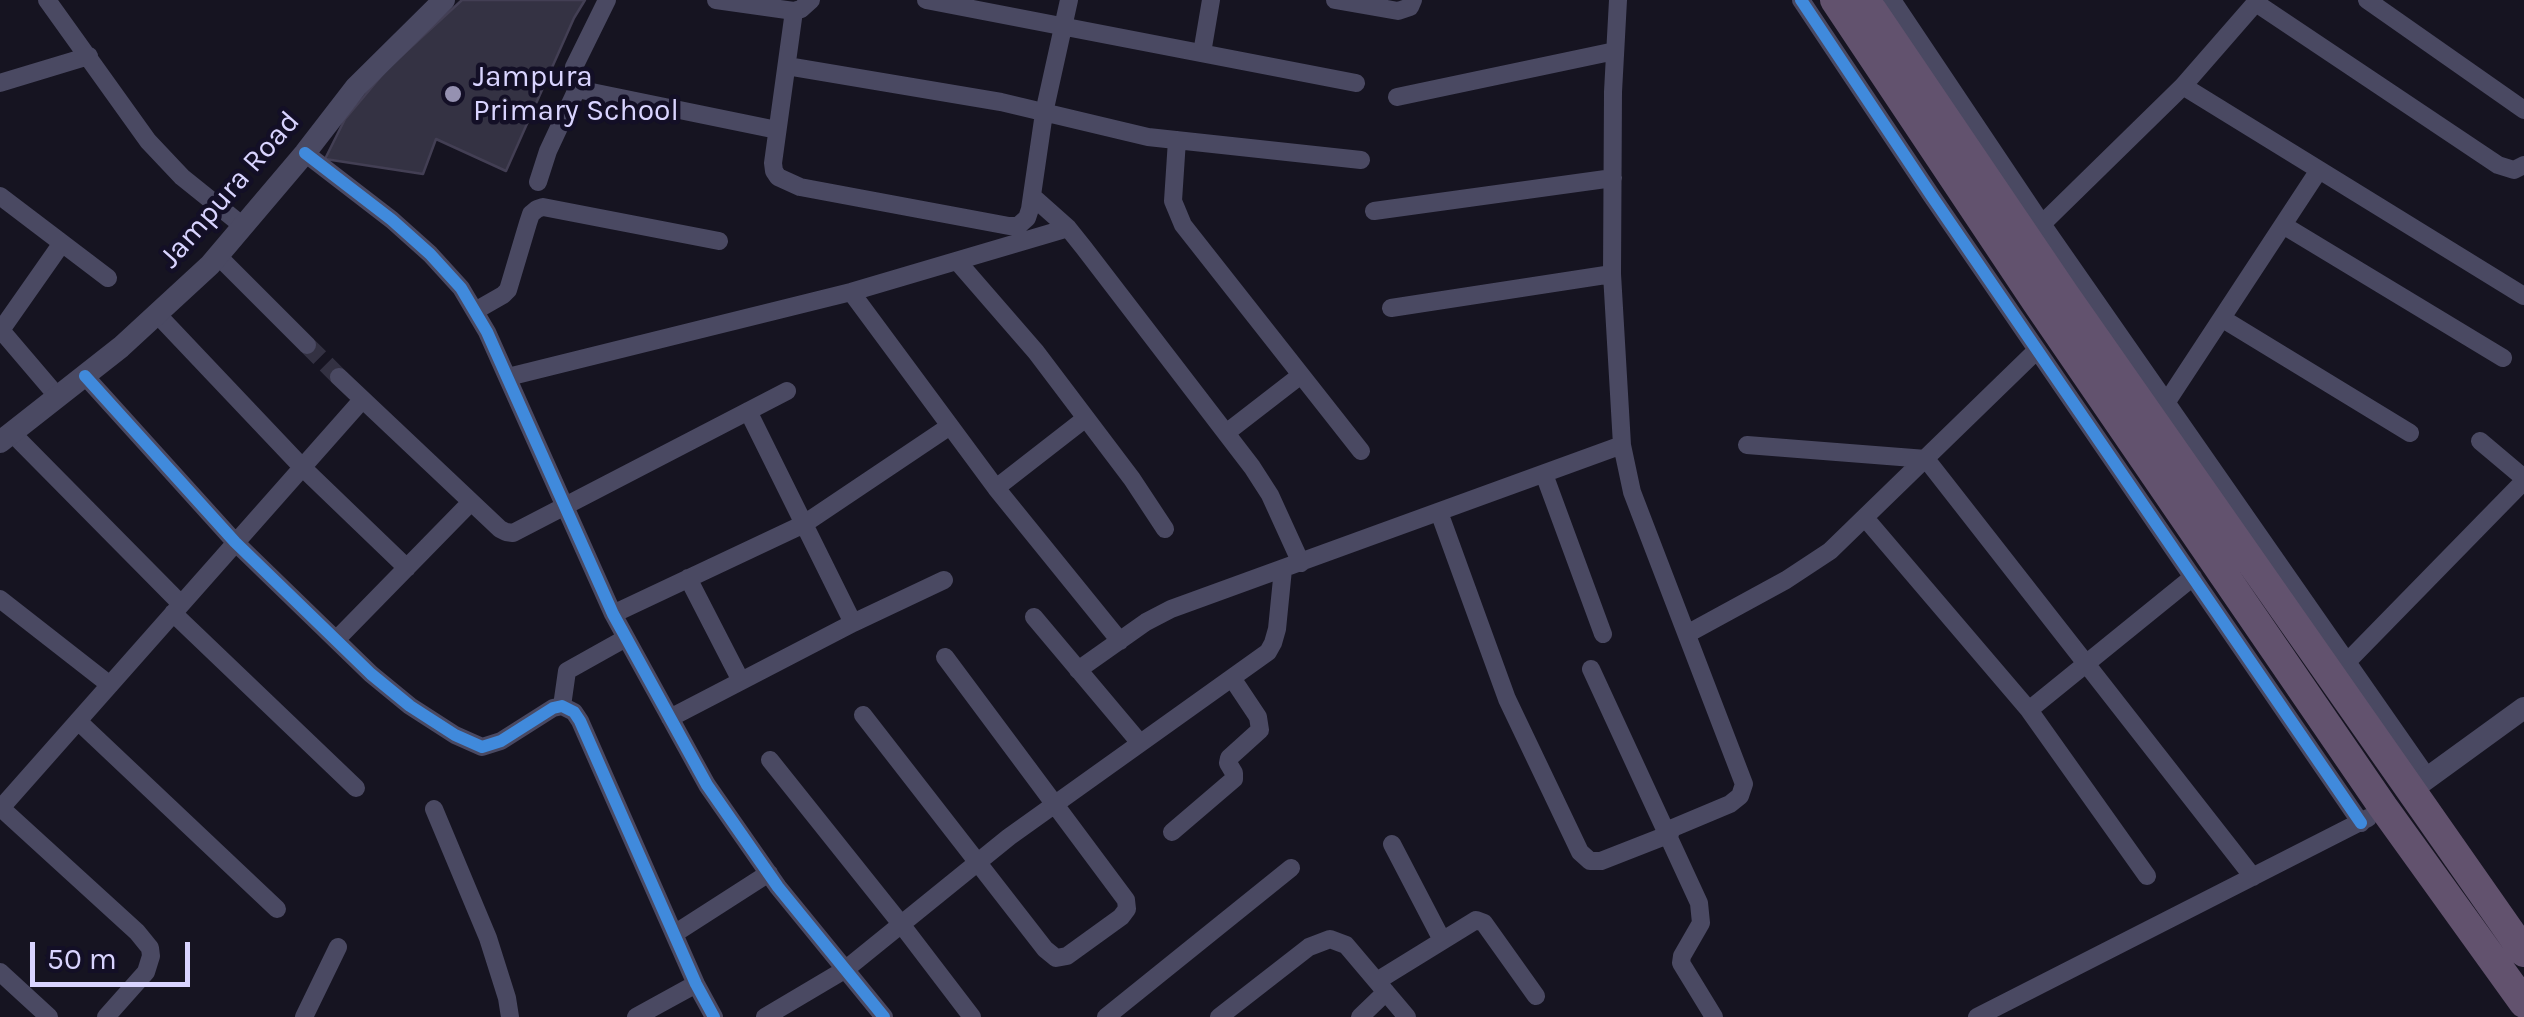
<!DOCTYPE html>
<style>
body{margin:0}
#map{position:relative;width:2524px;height:1017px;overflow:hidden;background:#161421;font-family:Karla,sans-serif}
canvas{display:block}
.scale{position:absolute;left:30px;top:942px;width:160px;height:45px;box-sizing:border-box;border:5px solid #d9d4ff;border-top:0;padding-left:12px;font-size:30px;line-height:35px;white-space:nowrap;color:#d9d4ff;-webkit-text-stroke:8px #130f26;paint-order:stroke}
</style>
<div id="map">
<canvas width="2524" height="1017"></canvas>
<div class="scale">50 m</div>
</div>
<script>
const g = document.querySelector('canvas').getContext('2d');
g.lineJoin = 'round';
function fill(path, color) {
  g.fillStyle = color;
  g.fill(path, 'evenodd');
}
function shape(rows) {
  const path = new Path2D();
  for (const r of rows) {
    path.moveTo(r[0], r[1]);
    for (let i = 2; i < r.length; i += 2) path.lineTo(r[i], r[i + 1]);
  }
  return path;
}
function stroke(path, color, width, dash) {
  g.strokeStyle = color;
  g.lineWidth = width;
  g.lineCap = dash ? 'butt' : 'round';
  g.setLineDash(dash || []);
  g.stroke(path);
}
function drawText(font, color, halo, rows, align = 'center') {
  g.font = font + ' Karla,sans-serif';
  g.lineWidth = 9;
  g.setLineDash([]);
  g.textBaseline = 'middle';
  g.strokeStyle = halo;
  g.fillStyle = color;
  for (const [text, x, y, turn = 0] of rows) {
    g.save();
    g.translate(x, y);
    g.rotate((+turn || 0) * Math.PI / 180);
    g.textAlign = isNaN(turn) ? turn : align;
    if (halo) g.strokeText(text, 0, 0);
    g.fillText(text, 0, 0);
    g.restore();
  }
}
const building = shape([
 [462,0,585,0,574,18,506,171,436,139,423,174,325,159,345,119,387,69,462,0]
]);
fill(building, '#343243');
stroke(building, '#433f54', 2.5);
stroke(shape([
 [307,345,339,377]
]), '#333142', 18, [18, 9]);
stroke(shape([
 [47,0,148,141,182,177,243,226],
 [607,0,574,67,572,82,577,89,777,130],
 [716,0,794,11,801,9,811,0],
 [926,0,1356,83],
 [1335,0,1398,11,1410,7,1413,0],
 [1618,0,1613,92,1612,274,1622,445,1632,492,1744,784,1740,796,1730,804,1668,830],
 [1801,0,1931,195,2361,823],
 [1892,0,2042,224,2427,777],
 [2367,0,2524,110],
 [2256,3,2498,165,2514,170,2524,165],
 [794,11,773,163,774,171,778,177,800,187,1009,226,1018,226,1027,218,1030,209,1044,113,1069,0],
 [1202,53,1211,0],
 [787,66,1001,102,1148,137,1361,160],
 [0,83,89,56],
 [2183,86,2524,296],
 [1397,97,1615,51],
 [1177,140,1173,201,1183,225,1361,451],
 [305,153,392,220,430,254,461,288,487,332,613,614,707,785,778,887,884,1017],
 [538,182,548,151,577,89],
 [0,196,108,278],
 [1032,196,1068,228,1084,248,1252,467,1270,495,1301,563],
 [1374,211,1613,178],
 [2042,224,2183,86,2258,0],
 [2283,225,2503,358],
 [218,256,307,345],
 [957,261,1036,352,1132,479,1165,529],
 [851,292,996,488,1120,641],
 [1391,308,1612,274],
 [475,311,503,295,508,290,528,223,531,214,537,209,543,207,719,241],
 [157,314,302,467,407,568],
 [2223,319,2410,433],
 [0,329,58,397],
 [1,330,62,243],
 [85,376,235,542,371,674,410,706,455,735,482,747,501,741,553,708,562,706,574,712,580,721,696,984,714,1017],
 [339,377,500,529,506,532,513,533,787,391],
 [508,377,851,292,1068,228],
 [2166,403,2319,170],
 [748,411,853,623],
 [12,433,181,604],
 [1226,433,1301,375],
 [2480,441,2524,478],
 [1747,445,1926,459,2253,877],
 [1544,474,1603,634],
 [996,488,1086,418],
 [1439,512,1507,699,1580,852,1590,861,1601,861,1670,834],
 [1866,519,2029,710,2147,876],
 [688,578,741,681],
 [0,599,110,685],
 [173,613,356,788],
 [613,614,804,524,950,426],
 [1034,617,1140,743],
 [1687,634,1786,580,1830,551,2037,350],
 [336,640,471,502],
 [2347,662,2524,481],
 [1591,669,1699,903,1701,923,1682,956,1681,963,1714,1017],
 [1078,670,1146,622,1171,609,1622,445],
 [562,706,567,671,626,638],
 [2029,710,2193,577],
 [863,715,1045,949,1056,958,1067,956,1121,917,1127,909,1126,900,945,657],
 [670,718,853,623,944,580],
 [78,721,277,909],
 [770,760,901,924,972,1017],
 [1,808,137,932,150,948,151,956,146,972,106,1017],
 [0,809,362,400],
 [434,809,488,938,507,998,510,1017],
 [1172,832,1234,779,1234,773,1228,763,1229,758,1260,730,1258,717,1232,678],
 [1392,844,1442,940],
 [674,934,769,873],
 [0,972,49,1017],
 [1377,981,1476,920,1484,923,1536,996],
 [304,1017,338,947],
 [636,1017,696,984],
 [765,1017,846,969,1009,837,1268,652,1273,643,1277,629,1283,569],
 [1106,1017,1291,868],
 [1219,1017,1309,947,1330,939,1346,945,1407,1017],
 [1360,1017,1386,992],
 [1977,1017,2368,818]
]), '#4a4962', 18);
stroke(shape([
 [0,442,121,347,210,265,305,153,356,87,444,0],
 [2411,790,2524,708]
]), '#4a4962', 22);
stroke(shape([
 [1835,0,2036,301,2383,807,2524,1003],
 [1865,0,2064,294,2524,952]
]), '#62526e', 30);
stroke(shape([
 [1801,0,1931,195,2361,823],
 [305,153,392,220,430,254,461,288,487,332,613,614,707,785,778,887,884,1017],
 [85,376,235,542,371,674,410,706,455,735,482,747,501,741,553,708,562,706,574,712,580,721,696,984,714,1017]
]), '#408adc', 12);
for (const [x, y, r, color] of [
 [453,94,10,"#9591b1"]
]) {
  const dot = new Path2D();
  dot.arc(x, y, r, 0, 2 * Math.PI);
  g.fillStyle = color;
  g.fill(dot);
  stroke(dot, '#130f26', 4);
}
drawText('30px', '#d9d4ff', '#130f26', [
 ["Jampura",473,77],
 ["Primary School",473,111]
], 'left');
drawText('30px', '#d9d4ff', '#130f26', [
 ["Jampura Road",230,190,-49]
]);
</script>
